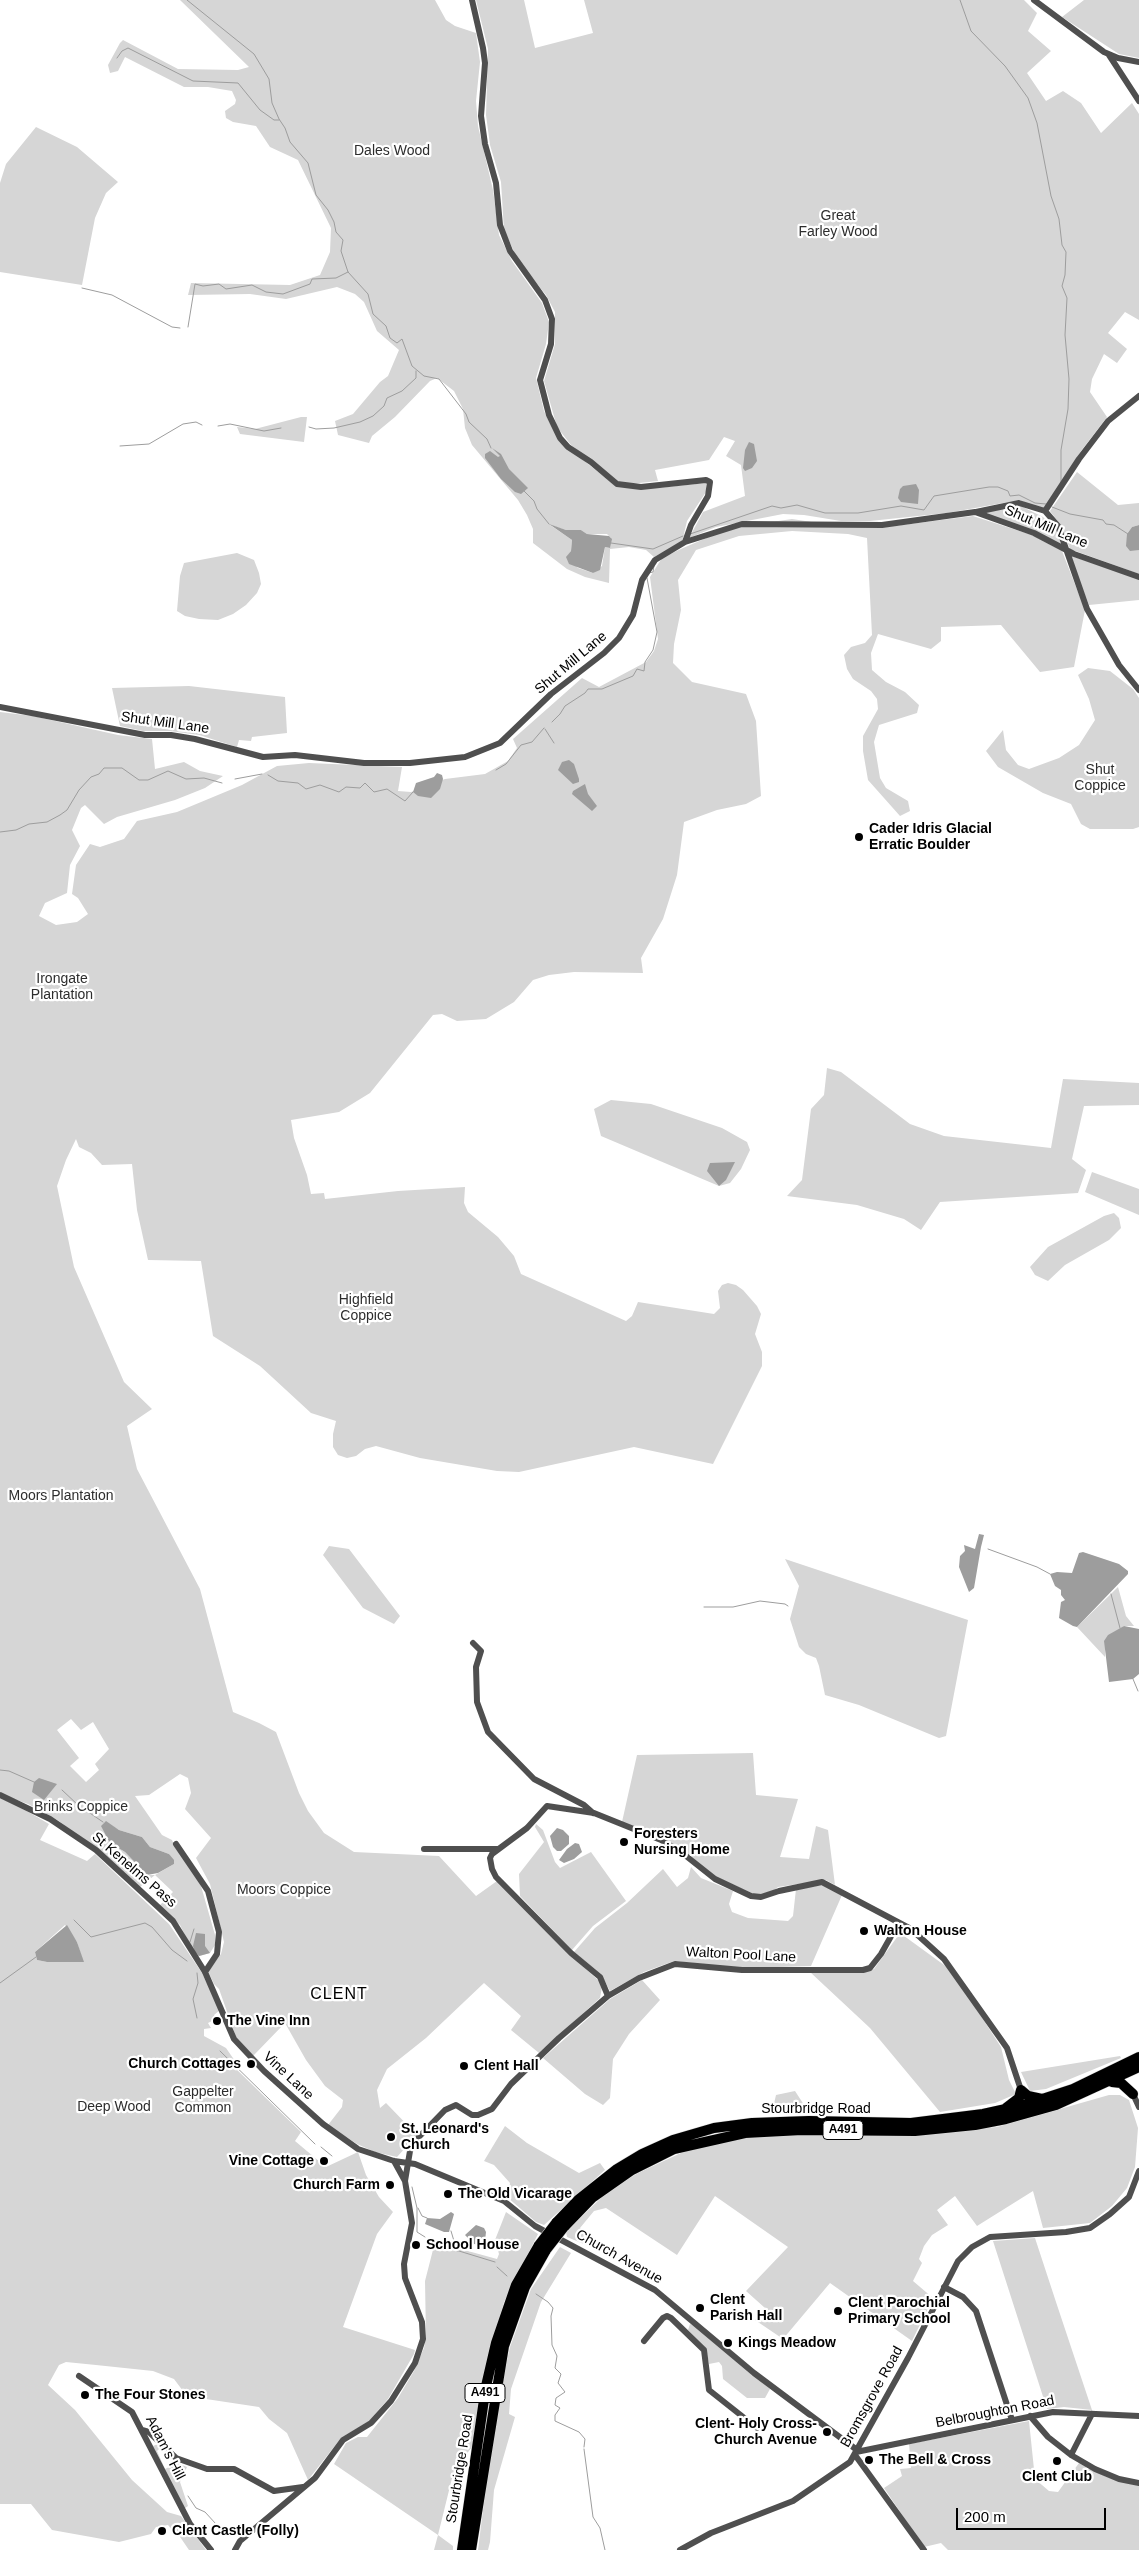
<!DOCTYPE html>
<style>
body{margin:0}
#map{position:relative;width:1139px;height:2550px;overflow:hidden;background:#fff;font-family:Helvetica,sans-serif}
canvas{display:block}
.scale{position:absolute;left:956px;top:2508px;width:150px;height:22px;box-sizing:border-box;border:2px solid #000;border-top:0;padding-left:6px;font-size:15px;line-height:18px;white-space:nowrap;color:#000;-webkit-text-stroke:4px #fff;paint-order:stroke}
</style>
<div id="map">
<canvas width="1139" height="2550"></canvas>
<div class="scale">200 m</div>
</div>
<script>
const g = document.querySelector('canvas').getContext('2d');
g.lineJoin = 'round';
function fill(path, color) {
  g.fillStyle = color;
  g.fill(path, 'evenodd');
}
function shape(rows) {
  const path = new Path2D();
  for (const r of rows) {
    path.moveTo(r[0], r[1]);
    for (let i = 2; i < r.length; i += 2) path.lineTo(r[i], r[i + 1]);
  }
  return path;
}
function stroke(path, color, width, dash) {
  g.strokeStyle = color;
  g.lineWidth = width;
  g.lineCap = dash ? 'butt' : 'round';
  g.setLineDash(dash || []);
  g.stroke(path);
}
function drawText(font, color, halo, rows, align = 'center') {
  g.font = font + ' Helvetica,sans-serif';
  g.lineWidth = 4.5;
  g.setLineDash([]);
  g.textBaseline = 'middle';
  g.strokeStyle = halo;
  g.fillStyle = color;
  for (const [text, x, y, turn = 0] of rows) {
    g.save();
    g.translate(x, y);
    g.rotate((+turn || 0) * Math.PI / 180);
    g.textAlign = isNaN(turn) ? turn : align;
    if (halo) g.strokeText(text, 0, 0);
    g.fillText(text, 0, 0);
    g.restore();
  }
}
fill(shape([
 [180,0,435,0,446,20,455,26,476,33,480,62,476,101,478,126,493,190,499,235,512,261,542,303,549,322,546,344,536,378,544,411,558,440,617,487,658,488,706,483,706,492,687,521,682,542,654,557,646,550,629,547,610,549,609,583,585,577,567,569,533,543,533,529,527,515,518,500,472,445,465,428,463,409,454,391,437,378,430,381,395,417,372,436,369,443,338,435,335,421,353,414,380,382,388,376,399,350,377,331,364,302,355,294,337,287,286,299,250,294,188,295,191,283,290,285,320,275,330,252,331,228,298,160,270,147,256,126,233,122,226,118,225,111,235,104,236,100,232,91,208,87,184,87,125,57,118,71,110,73,108,65,120,43,123,40,178,69,238,70,249,67],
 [550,525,566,530,581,530,587,534,607,534,611,538,610,548,605,547,602,566,593,573,578,568,567,557,571,551,572,540],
 [476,0,524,0,535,48,593,33,584,0,1024,0,1037,13,1028,31,1051,51,1027,73,1046,101,1063,91,1081,103,1101,133,1132,103,1139,114,1139,320,1125,312,1108,333,1127,349,1117,363,1104,354,1092,379,1090,392,1107,417,1081,451,1044,512,1020,500,947,513,870,521,841,521,804,515,783,514,716,527,689,538,703,512,745,496,741,465,726,456,735,441,724,437,709,460,655,470,658,481,630,484,620,483,571,445,557,427,544,381,555,344,555,312,546,295,518,260,504,230,501,182,490,145,486,115,488,49],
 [1084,0,1139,0,1139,58,1119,54,1062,17],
 [36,127,77,147,118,182,106,193,95,218,82,285,0,272,0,183,6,164],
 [301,417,307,417,304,442,240,434,237,427,255,429],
 [1077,472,1118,505,1139,503,1139,525,1132,527,1127,534,1139,550,1139,574,1070,549,1060,524,1050,511],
 [1019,505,1043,517,1058,531,1061,544,982,513],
 [973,516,1032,535,1062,551,1085,610,1074,667,1040,672,1001,625,941,627,941,641,931,649,878,634,871,653,872,670,886,682,905,692,919,705,917,713,879,725,874,742,880,778,886,788,908,801,910,811,900,816,868,780,863,751,863,736,878,709,877,699,871,691,853,679,847,669,844,655,851,647,865,643,872,635,867,538,848,534,792,531,739,536,696,550,678,580,681,610,674,644,673,663,692,682,746,694,756,721,761,796,746,804,717,810,684,822,677,875,663,919,641,958,643,973,574,972,549,975,533,980,514,1002,486,1019,457,1021,442,1014,433,1015,370,1093,339,1112,291,1120,294,1138,307,1175,311,1194,324,1193,325,1199,398,1191,465,1187,464,1203,468,1212,498,1237,514,1256,521,1274,626,1321,632,1316,638,1302,714,1314,720,1308,718,1291,722,1285,728,1283,736,1285,743,1290,757,1306,761,1314,755,1334,762,1352,762,1366,713,1464,634,1447,519,1472,497,1471,420,1458,376,1446,365,1449,356,1456,347,1458,338,1455,333,1447,333,1434,336,1421,311,1413,260,1366,213,1336,201,1261,148,1260,137,1210,132,1164,102,1165,91,1153,79,1147,76,1139,66,1160,57,1186,74,1267,124,1382,152,1409,127,1426,137,1469,200,1589,233,1712,259,1723,276,1732,299,1793,308,1811,324,1833,354,1852,439,1856,476,1896,497,1881,568,1953,598,1980,602,1987,600,1998,539,2053,511,2030,521,2016,484,1983,426,2038,387,2069,377,2090,380,2108,386,2103,417,2135,397,2157,375,2152,357,2144,328,2125,342,2107,343,2100,325,2086,306,2060,285,2023,253,2056,236,2037,219,1989,214,1984,208,1971,221,1954,224,1942,210,1884,196,1858,211,1838,185,1809,191,1793,188,1778,180,1774,149,1795,135,1796,162,1835,172,1840,176,1849,184,1855,201,1886,215,1935,215,1945,210,1953,196,1957,180,1925,159,1906,173,1892,155,1875,140,1887,59,1821,28,1804,0,1794,0,712,33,716,118,735,152,739,155,769,184,762,200,771,223,776,205,788,175,800,117,817,104,824,85,805,81,808,72,830,80,846,70,865,67,893,45,903,39,916,56,925,77,922,88,914,78,898,72,894,76,865,90,844,100,847,124,839,137,821,177,812,242,785,277,766,309,763,402,767,398,791,411,792,445,779,485,774,508,761,517,748,513,739,582,678,599,687,646,662,654,651,658,639,650,577,662,558,683,548,730,528,792,519,838,526,894,526],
 [71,1719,81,1730,93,1722,109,1749,95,1764,99,1770,86,1782,70,1766,79,1758,57,1730],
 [106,1822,119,1830,142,1837,150,1847,169,1854,174,1864,155,1875,147,1875,125,1852,110,1843],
 [237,553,254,560,259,573,261,584,257,593,246,605,233,614,218,620,199,619,185,616,177,611,180,576,184,563],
 [1069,555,1139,579,1139,600,1089,605],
 [1088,668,1110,671,1133,689,1139,698,1139,827,1133,829,1090,829,1081,824,1071,804,1043,793,998,767,986,751,1003,730,1006,750,1018,765,1029,769,1059,758,1079,745,1095,720,1089,699,1078,675],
 [189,686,285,697,287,733,252,737,251,741,239,740,237,747,199,735,170,731,143,731,120,726,112,688],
 [827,1068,841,1072,910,1124,944,1136,1051,1148,1063,1079,1139,1083,1139,1105,1084,1106,1072,1159,1086,1170,1078,1193,940,1202,921,1230,904,1219,857,1205,787,1196,802,1180,811,1109,824,1095],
 [611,1100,651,1104,722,1128,747,1142,750,1150,741,1169,730,1183,719,1186,601,1136,594,1109],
 [1092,1172,1139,1189,1139,1215,1085,1192],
 [1114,1213,1119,1218,1121,1228,1109,1240,1065,1265,1048,1281,1035,1275,1030,1267,1048,1247,1104,1216],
 [329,1546,349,1549,400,1616,394,1624,363,1608,323,1555],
 [785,1559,968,1620,946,1736,939,1738,859,1705,825,1695,819,1666,816,1658,806,1654,799,1647,790,1619,799,1586],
 [1118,1587,1126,1616,1134,1626,1124,1626,1105,1641,1105,1657,1077,1627],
 [753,1753,756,1795,798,1799,780,1857,809,1859,816,1826,828,1830,835,1885,826,1880,778,1887,772,1892,758,1896,716,1877,688,1854,622,1822,637,1755],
 [0,1798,20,1807,49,1824,40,1840,87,1861,95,1854,169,1924,202,1973,220,2010,214,2015,216,2019,208,2023,211,2028,204,2029,204,2036,226,2048,235,2061,232,2065,301,2132,295,2141,326,2167,358,2152,366,2175,379,2197,393,2212,377,2234,343,2327,415,2350,414,2354,388,2399,369,2421,341,2438,308,2480,287,2433,269,2419,259,2407,206,2399,183,2391,174,2379,153,2371,96,2365,66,2362,59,2365,48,2385,75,2410,132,2480,167,2512,181,2516,206,2550,189,2550,176,2531,172,2530,168,2525,156,2527,151,2534,119,2542,52,2530,31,2504,0,2504],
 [65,1925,77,1942,83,1962,47,1962,37,1960,35,1952],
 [536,1824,543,1830,555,1862,560,1868,591,1852,626,1901,593,1926,572,1950,520,1896,519,1874,544,1842,535,1827],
 [691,1867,701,1878,733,1891,729,1904,732,1912,748,1918,788,1921,793,1916,796,1889,823,1885,842,1895,811,1966,743,1968,674,1961,644,1972,610,1991,601,1974,574,1952,595,1928,627,1903,663,1869,677,1887,688,1878],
 [900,1933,951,1970,1001,2047,1009,2080,1016,2094,995,2103,940,2112,870,2028,810,1972,862,1973,874,1969],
 [642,1980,660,2000,629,2034,613,2059,610,2098,603,2105,585,2094,543,2058,610,1999],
 [1120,2056,1121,2058,1046,2089,1030,2091,1021,2072],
 [795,2091,808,2111,772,2112,776,2095],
 [1109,2095,1120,2095,1129,2100,1138,2128,1135,2167,1127,2188,1112,2206,1090,2223,1043,2228,1033,2191,977,2226,955,2196,937,2210,948,2225,932,2235,924,2246,919,2259,922,2263,913,2281,933,2298,912,2341,830,2283,783,2339,755,2320,765,2308,746,2291,788,2247,715,2196,677,2255,606,2208,594,2211,580,2228,602,2244,596,2249,567,2237,566,2232,607,2192,638,2173,683,2152,723,2141,756,2136,809,2134,857,2136,910,2135,997,2127],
 [505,2126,527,2143,579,2173,600,2163,605,2170,544,2225,536,2222,507,2197,510,2183,494,2165,484,2161],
 [506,2212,538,2234,504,2302,483,2384,472,2447,459,2464,456,2462,438,2535,453,2546,453,2550,434,2550,438,2535,334,2464,346,2443,358,2437,367,2437,398,2398,414,2371,424,2348,426,2337,425,2281,435,2242,497,2259,499,2254,495,2240],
 [1035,2238,1055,2299,1092,2410,1064,2407,1047,2409,993,2241],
 [560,2247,571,2253,541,2302,511,2389,509,2414,515,2417,494,2490,490,2542,488,2550,478,2550,495,2414,510,2347,531,2289],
 [690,2324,693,2325,770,2389,765,2398,747,2398,723,2379,722,2366,719,2362,709,2364,706,2348,688,2330],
 [1029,2421,1035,2479,1049,2491,1058,2492,1079,2463,1107,2477,1139,2486,1139,2550,948,2550,941,2543,924,2547,884,2488,902,2476,900,2469,911,2468,909,2444],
 [158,2444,161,2447,157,2451,165,2469,177,2463,187,2467,180,2482,188,2506,184,2509,153,2446]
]), '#d6d6d6');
fill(shape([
 [749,442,754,444,757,461,752,468,745,471,743,468,745,450],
 [492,448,501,454,509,469,528,488,521,494,515,492,501,479,485,458,485,454,490,451,498,457,500,456],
 [916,484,919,490,918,504,901,502,898,498,900,489,903,486],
 [549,524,566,530,581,530,587,534,609,536,612,539,610,548,605,547,600,570,593,573,569,564,566,557,571,551,572,540],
 [1139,525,1139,550,1130,551,1126,546,1127,534,1132,527],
 [569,760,574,764,579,779,579,782,573,784,558,770,562,762],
 [437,773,442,775,443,779,440,789,431,798,418,796,413,792,416,783,434,777],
 [585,784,588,794,597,806,592,811,572,794,573,791],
 [735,1162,726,1180,719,1186,707,1171,710,1163],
 [979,1534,984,1535,981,1547,974,1588,969,1592,959,1567,960,1556,965,1551,964,1545,975,1549],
 [1083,1552,1119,1564,1128,1571,1128,1574,1077,1627,1073,1626,1059,1618,1061,1602,1065,1600,1061,1595,1061,1590,1055,1586,1050,1574,1057,1572,1072,1573,1079,1553],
 [1124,1626,1139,1629,1139,1674,1133,1679,1109,1682,1104,1641,1108,1635],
 [39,1778,57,1784,44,1800,32,1792,34,1782],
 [106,1821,119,1830,142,1837,150,1847,169,1854,174,1860,174,1864,158,1873,147,1875,125,1852,110,1843,101,1826],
 [557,1828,563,1830,569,1836,569,1844,561,1851,557,1851,553,1847,550,1836],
 [575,1843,579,1844,582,1852,574,1859,564,1863,559,1860,567,1849],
 [67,1925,77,1942,84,1962,47,1962,37,1960,35,1952],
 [196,1933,205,1934,205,1946,210,1953,199,1956,195,1952,193,1946],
 [451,2212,454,2214,449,2232,444,2232,425,2224,427,2218,440,2219],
 [476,2225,484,2228,486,2232,485,2241,480,2245,474,2244,465,2235]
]), '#9d9d9d');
stroke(shape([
 [187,0,254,54,269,79,272,103,279,119,285,128,290,142,308,163,316,195,328,210,334,222,336,232,343,240,341,251,348,272,368,294,373,314,386,326,390,338,397,343,402,339,412,366,424,376,439,379,466,414,469,422,487,439,491,448],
 [960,0,971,31,1005,66,1028,98,1037,123,1051,196,1059,219,1062,245,1066,252,1065,275,1062,286,1067,298,1065,335,1069,379,1068,409,1061,450,1061,482],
 [117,58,122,51,128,48,193,81,238,83,260,110,274,120,279,120],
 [82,288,112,295,172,327,180,328],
 [188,327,195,284,203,286,219,284,226,289,252,285,266,292,283,294,310,284,312,279,336,278,348,272],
 [218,426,230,424,264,431,281,428],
 [309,427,316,429,334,428,360,422,373,416,384,406,387,398,402,391,416,378,416,371],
 [120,446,149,444,183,424,196,422,202,425],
 [524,491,534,501,537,509,549,524],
 [1052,507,1070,514,1103,520,1106,524,1114,525,1128,534],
 [690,534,772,506,781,508,797,505,825,513,858,513,901,506,924,510,934,496,989,487,998,487,1008,491,1010,496,1019,495,1035,503,1046,504],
 [611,543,653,549,683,536],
 [649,573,653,572,654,566],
 [552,722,560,714,565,706,585,693,588,689,602,689,633,676,637,669,644,671,645,662,653,650,657,632,647,578],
 [545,729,554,743],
 [496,770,506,764,521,745,532,742,544,728],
 [268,775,278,781,298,783,306,789,320,785,339,792,346,787,360,788,365,783,374,792,387,789,405,801,413,792],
 [235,779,262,774],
 [0,832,16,830,29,824,47,822,60,815,67,810,79,790,91,777,99,774,104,768,122,768,139,780,148,780,168,771,186,779,204,778,222,783],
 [988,1549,1037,1567,1050,1574],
 [1111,1594,1120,1628],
 [704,1607,733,1607,760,1601,785,1604,788,1606],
 [1133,1679,1138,1691],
 [0,1770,9,1771,34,1782],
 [62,1790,78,1805,103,1822],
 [74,1920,91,1937,145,1923,152,1927,172,1950,187,1961],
 [190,1942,194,1929],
 [197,1973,198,1983,193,1999,197,2018],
 [0,1983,36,1957],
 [220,2051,315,2144],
 [321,2147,332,2156],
 [412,2187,417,2208,417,2232,425,2237],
 [418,2208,422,2216,427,2218],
 [451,2231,457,2251],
 [436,2244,495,2262],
 [497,2267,507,2276],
 [536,2294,548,2302,553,2308,551,2316,552,2345,557,2356,555,2368,561,2374,558,2383,565,2392,556,2398,555,2405,560,2408,555,2415,555,2421,579,2432,585,2439,584,2447],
 [584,2449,593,2517,600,2528,605,2550],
 [188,2496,196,2508,205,2512,216,2524]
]), '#9d9d9d', 1);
const highway = shape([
 [1112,2082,1121,2083,1133,2094],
 [1006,2108,1019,2098,1021,2090,1028,2096,1042,2099],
 [556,2223,578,2200,617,2169,642,2154,673,2140,714,2128,752,2123,809,2121,911,2123,983,2114,1024,2105,1073,2089,1139,2057],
 [564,2227,592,2198,632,2170,674,2149,745,2133,802,2130,915,2131,975,2125,1006,2119,1056,2105,1139,2067],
 [462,2550,486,2386,496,2343,516,2285,539,2245],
 [471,2550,504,2346,525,2287,546,2250]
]);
stroke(highway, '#dbdbdb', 11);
stroke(shape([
 [472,0,483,48,485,63,481,116,485,144,496,183,500,225,510,251,545,300,552,319,551,344,540,380,549,415,560,438,568,447,591,462,617,484,641,487,706,480,710,482,708,496,691,525,685,542],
 [1034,0,1104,52,1118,58,1139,62],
 [1109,55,1139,101],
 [1139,396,1108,421,1079,459,1045,511,1058,526,1087,609,1119,665,1139,690],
 [976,512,1019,503,1045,511],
 [0,707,145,735,171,735,195,739,263,757,295,755,364,763,410,763,465,757,500,743,551,694,604,653,619,638,633,615,642,580,655,560,685,542,742,524,882,525,975,512,1034,533,1074,554,1139,577],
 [473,1643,481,1651,476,1667,477,1702,488,1732,534,1779,584,1805,593,1813],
 [0,1795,50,1819,96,1850,158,1907,173,1921,205,1972,234,2039,264,2071,323,2124,358,2149,394,2161,415,2164,504,2201,535,2226,655,2290,754,2373,857,2450],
 [176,1844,208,1891,219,1932,217,1954,205,1972],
 [424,1849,498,1849],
 [608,1996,600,1977,571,1953,496,1877,492,1869,490,1858,492,1854,527,1828,547,1806,594,1813,661,1840,681,1852,715,1879,751,1896,761,1897,779,1891,822,1882,911,1929,944,1959,1007,2048,1021,2090],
 [1133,2094,1139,2107],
 [405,2181,410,2151,414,2142,445,2110,456,2105,472,2115,478,2115,492,2109,511,2084,559,2038,608,1996,639,1978,675,1964,742,1970,863,1970,870,1968,881,1954,898,1924],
 [944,2287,963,2297,976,2311,1012,2420],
 [644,2341,663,2318,667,2316,671,2318,704,2350,709,2390,757,2428],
 [79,2376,132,2412,190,2524,211,2550],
 [1030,2416,1048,2437,1071,2455,1095,2469,1119,2479,1139,2483],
 [142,2430,149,2432,176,2458,207,2469,234,2469,274,2491,303,2487],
 [856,2452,1053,2412,1139,2416],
 [855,2455,924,2550],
 [1071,2455,1092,2414],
 [235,2550,240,2541,315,2478,343,2440,371,2423,391,2401,415,2363,423,2339,422,2322,405,2278,404,2264,412,2223,405,2181,394,2161],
 [680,2550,711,2533,793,2501,850,2462,908,2358,958,2261,972,2247,990,2237,1066,2232,1090,2228,1110,2214,1129,2197,1139,2171]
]), '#4f4f4f', 6);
stroke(highway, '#000', 10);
const highwayBridge = shape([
 [539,2245,556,2223],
 [546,2250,564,2227]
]);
stroke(highwayBridge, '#dbdbdb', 11, []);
stroke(highwayBridge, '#000', 10);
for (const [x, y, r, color] of [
 [859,837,5,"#000"],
 [624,1842,5,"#000"],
 [864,1931,5,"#000"],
 [217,2021,5,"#000"],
 [251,2064,5,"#000"],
 [464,2066,5,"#000"],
 [391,2137,5,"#000"],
 [324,2161,5,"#000"],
 [390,2185,5,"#000"],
 [448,2194,5,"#000"],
 [416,2245,5,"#000"],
 [700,2308,5,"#000"],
 [838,2311,5,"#000"],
 [728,2343,5,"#000"],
 [85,2395,5,"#000"],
 [827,2432,5,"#000"],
 [869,2460,5,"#000"],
 [1057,2461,5,"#000"],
 [162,2531,5,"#000"]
]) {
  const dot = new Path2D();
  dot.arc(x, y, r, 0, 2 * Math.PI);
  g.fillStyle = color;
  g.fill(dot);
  stroke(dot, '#fff', 2);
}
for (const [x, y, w] of [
 [843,2130,40],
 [485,2393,40]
]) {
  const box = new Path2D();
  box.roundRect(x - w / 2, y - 9.5, w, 19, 4);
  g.fillStyle = '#fff';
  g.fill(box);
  stroke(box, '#000', 1);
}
drawText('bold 12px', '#000', null, [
 ["A491",843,2130],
 ["A491",485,2393]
]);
drawText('14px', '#2d2d2d', '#fff', [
 ["Dales Wood",392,151],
 ["Great",838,216],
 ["Farley Wood",838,232],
 ["Shut",1100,770],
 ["Coppice",1100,786],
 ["Irongate",62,979],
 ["Plantation",62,995],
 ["Highfield",366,1300],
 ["Coppice",366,1316],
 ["Moors Plantation",61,1496],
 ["Brinks Coppice",81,1807],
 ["Moors Coppice",284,1890],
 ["Gappelter",203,2092],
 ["Common",203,2108],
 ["Deep Wood",114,2107]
]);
drawText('14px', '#000', '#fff', [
 ["Shut Mill Lane",1046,527,23],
 ["Shut Mill Lane",571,663,-40],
 ["Shut Mill Lane",165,723,8],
 ["St Kenelms Pass",134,1870,41],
 ["Walton Pool Lane",741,1955,3],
 ["Vine Lane",288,2076,43],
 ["Stourbridge Road",816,2109],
 ["Church Avenue",619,2257,29],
 ["Bromsgrove Road",872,2397,-61],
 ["Belbroughton Road",995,2412,-11],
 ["Adam's Hill",165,2448,63],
 ["Stourbridge Road",460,2469,-81]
]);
drawText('bold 14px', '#000', '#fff', [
 ["Cader Idris Glacial",869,829],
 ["Erratic Boulder",869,845],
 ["Foresters",634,1834],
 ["Nursing Home",634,1850],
 ["Walton House",874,1931],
 ["The Vine Inn",227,2021],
 ["Church Cottages",241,2064,"right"],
 ["Clent Hall",474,2066],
 ["St. Leonard's",401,2129],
 ["Church",401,2145],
 ["Vine Cottage",314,2161,"right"],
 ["Church Farm",380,2185,"right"],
 ["The Old Vicarage",458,2194],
 ["School House",426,2245],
 ["Clent",710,2300],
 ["Parish Hall",710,2316],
 ["Clent Parochial",848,2303],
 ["Primary School",848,2319],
 ["Kings Meadow",738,2343],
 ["The Four Stones",95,2395],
 ["Clent- Holy Cross-",817,2424,"right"],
 ["Church Avenue",817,2440,"right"],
 ["The Bell & Cross",879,2460],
 ["Clent Club",1057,2477,"center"],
 ["Clent Castle (Folly)",172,2531]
], 'left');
g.letterSpacing = '1px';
drawText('16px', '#000', '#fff', [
 ["CLENT",339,1995]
]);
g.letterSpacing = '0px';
</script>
